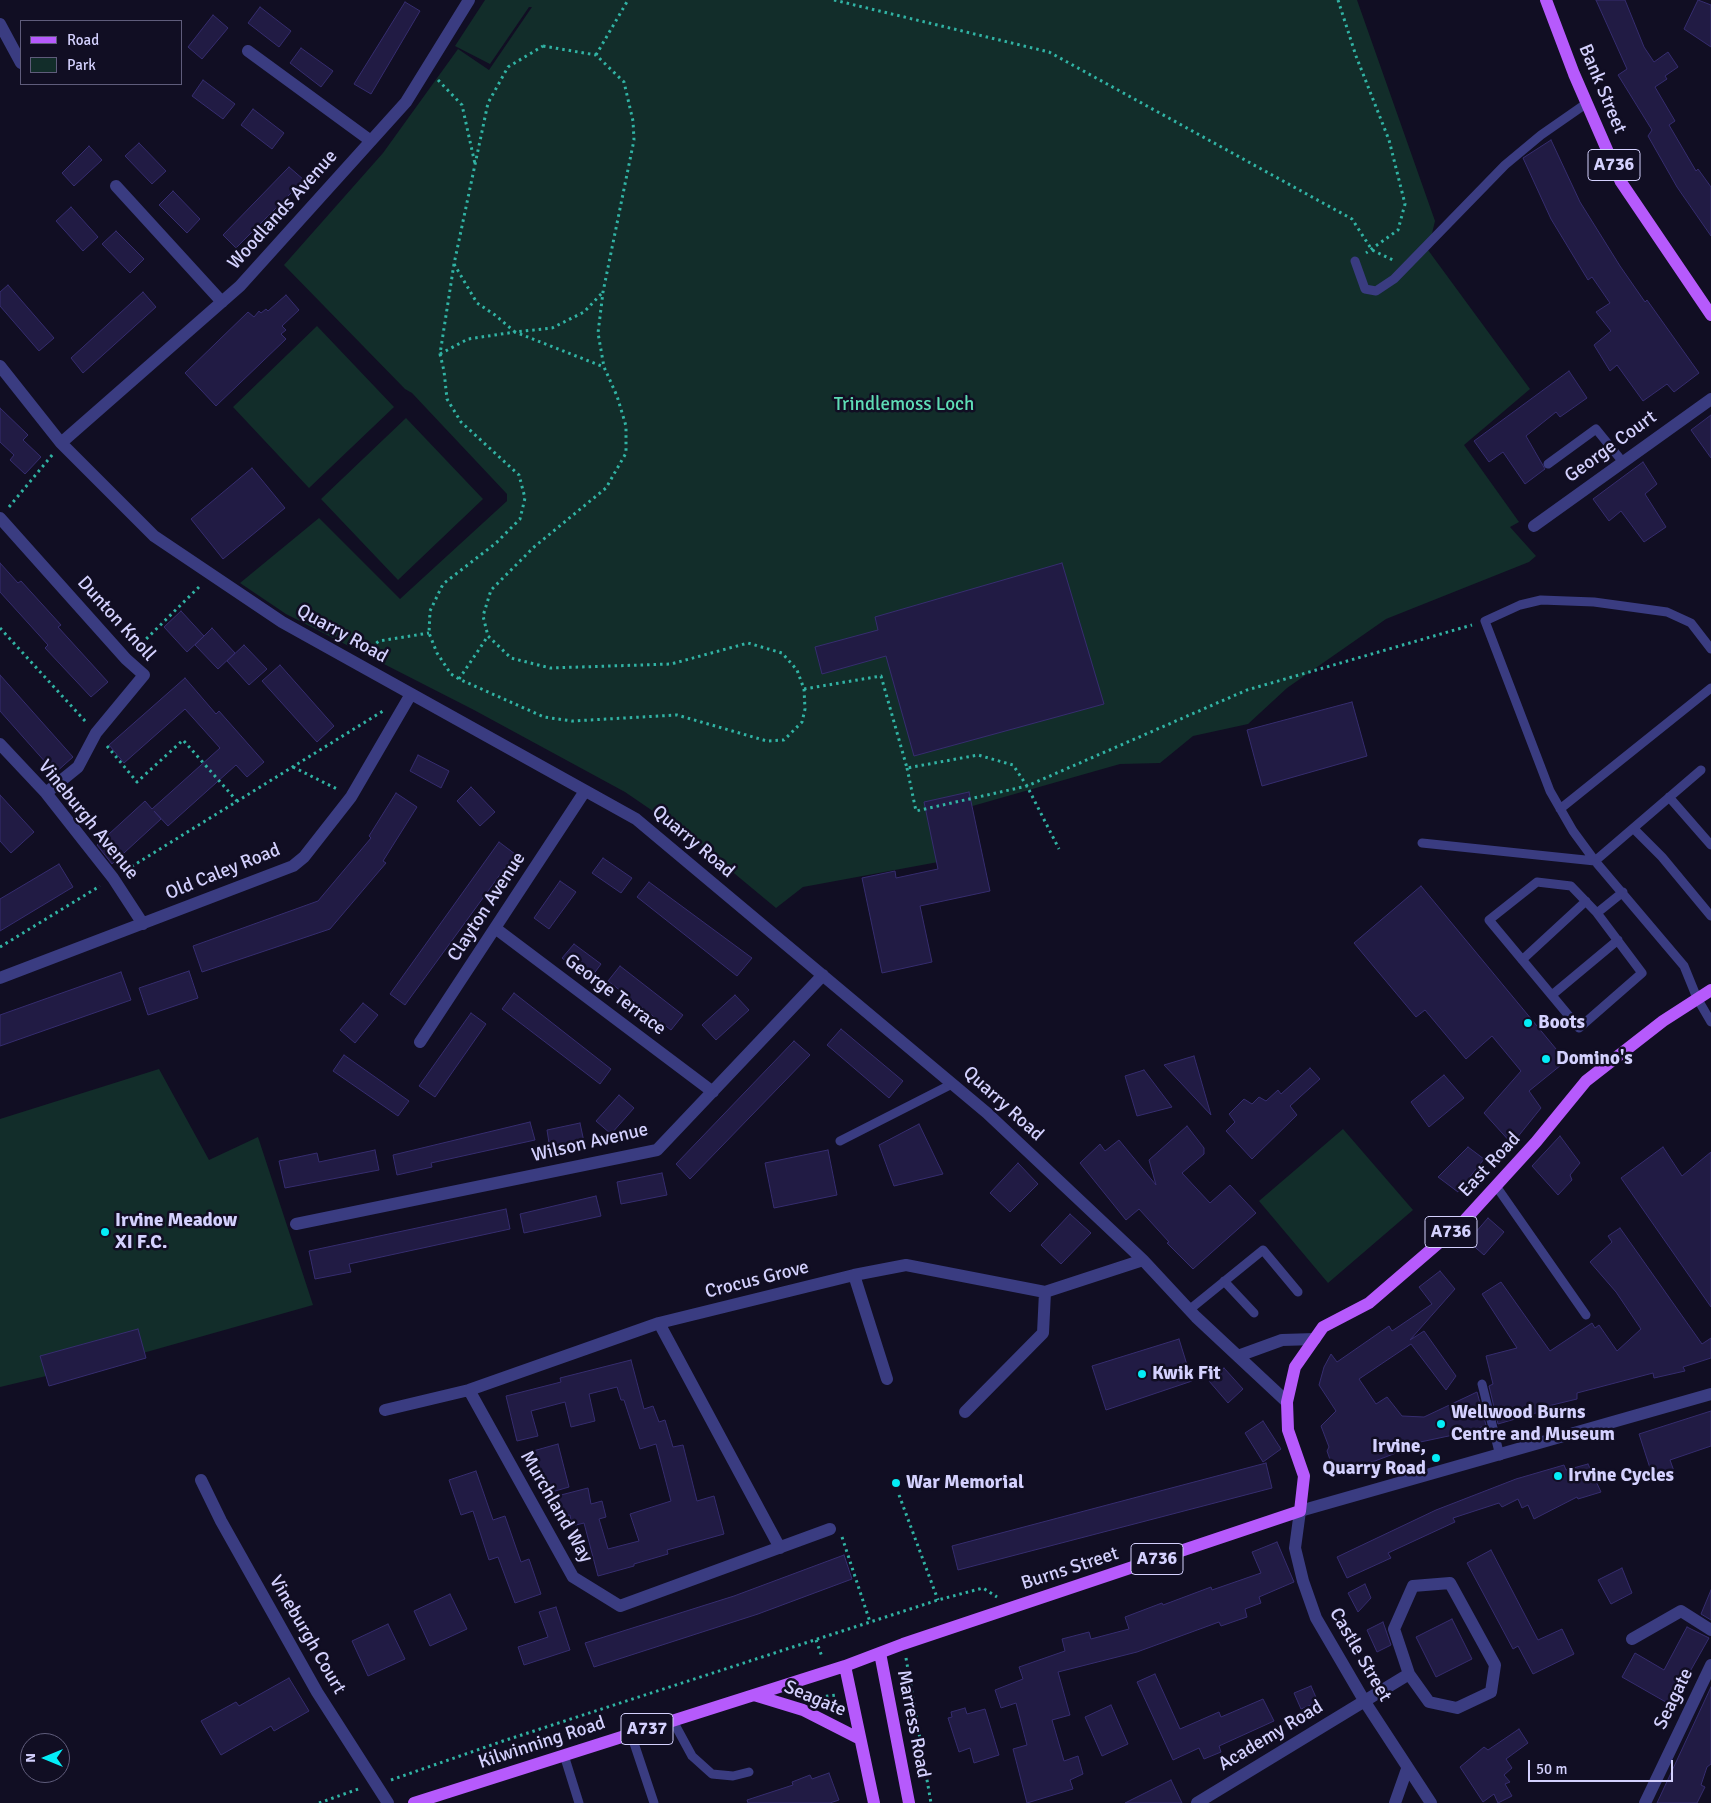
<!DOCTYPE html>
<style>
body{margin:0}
#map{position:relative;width:1711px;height:1803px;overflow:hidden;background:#110e23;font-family:Signika,sans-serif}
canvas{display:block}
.legend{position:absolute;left:20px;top:20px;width:162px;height:65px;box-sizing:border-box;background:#110e23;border:1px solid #5f5c7b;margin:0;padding:6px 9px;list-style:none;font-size:15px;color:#d4d1fe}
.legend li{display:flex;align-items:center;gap:10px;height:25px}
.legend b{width:25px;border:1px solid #5f5c7b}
.north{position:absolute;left:20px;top:1733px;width:50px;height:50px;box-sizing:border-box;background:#110e23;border:1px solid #5f5c7b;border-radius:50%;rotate:270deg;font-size:14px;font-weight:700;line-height:20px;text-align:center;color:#d4d1fe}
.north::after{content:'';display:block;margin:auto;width:18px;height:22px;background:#04edf7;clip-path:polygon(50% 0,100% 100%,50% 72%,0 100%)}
.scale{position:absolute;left:1528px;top:1760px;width:145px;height:22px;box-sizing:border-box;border:2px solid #d4d1fe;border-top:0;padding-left:6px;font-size:15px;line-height:18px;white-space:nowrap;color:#d4d1fe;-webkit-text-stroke:4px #110e23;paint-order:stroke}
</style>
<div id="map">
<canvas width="1711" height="1803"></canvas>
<ul class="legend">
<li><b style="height:6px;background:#b65afc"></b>Road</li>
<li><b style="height:14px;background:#122d2a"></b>Park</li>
</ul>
<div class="north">N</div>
<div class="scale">50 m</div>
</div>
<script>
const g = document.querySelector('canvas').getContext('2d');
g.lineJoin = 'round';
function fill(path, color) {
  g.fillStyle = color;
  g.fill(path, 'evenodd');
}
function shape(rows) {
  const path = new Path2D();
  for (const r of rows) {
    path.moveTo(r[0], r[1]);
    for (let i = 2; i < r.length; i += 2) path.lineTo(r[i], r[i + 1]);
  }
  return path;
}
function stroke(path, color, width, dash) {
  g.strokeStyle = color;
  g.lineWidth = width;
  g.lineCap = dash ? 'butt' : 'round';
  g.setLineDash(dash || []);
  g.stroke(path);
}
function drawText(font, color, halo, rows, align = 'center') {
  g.font = font + ' Signika,sans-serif';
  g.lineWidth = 5;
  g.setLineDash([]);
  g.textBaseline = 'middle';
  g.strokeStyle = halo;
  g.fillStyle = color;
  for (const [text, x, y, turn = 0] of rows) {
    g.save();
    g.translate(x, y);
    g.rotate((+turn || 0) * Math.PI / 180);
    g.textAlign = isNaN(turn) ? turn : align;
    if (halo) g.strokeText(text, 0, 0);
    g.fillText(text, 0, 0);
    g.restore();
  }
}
fill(shape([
 [485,0,1357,0,1435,221,1428,250,1530,389,1464,445,1519,522,1510,527,1536,556,1529,562,1386,619,1287,688,1248,724,1193,736,1160,763,1120,764,955,811,949,860,803,887,776,908,688,835,625,792,474,710,286,614,240,583,319,518,400,599,507,501,507,494,412,393,405,389,284,265,383,153,458,49,489,70,532,7,529,7,490,64,455,46],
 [317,326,394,407,309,488,233,407],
 [406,418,483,499,398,580,321,499],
 [159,1069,209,1160,258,1137,313,1305,143,1353,0,1387,0,1119],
 [1343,1129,1413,1210,1328,1283,1259,1201]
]), '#122d2a');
const building = shape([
 [1596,0,1625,0,1644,47,1654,62,1668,52,1678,67,1665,76,1667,79,1655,87,1675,121,1669,125,1696,171,1698,169,1711,187,1711,236,1677,187,1648,136,1652,130,1618,75,1627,69,1596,0],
 [1698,0,1711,5,1711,47,1684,29,1698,0],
 [405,2,420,11,371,94,354,84,405,2],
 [260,7,291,31,279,47,248,23,260,7],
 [213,15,228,28,202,59,188,47,213,15],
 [301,48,333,71,321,87,290,63,301,48],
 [203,80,235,104,223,119,192,96,203,80],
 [253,109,284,133,272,149,241,125,253,109],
 [1551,140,1580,202,1620,266,1645,302,1647,300,1699,373,1674,392,1667,384,1643,401,1617,365,1610,371,1594,345,1611,331,1596,312,1610,303,1592,277,1588,280,1551,219,1523,158,1551,140],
 [139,143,166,171,152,184,125,156,139,143],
 [89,146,102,160,74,186,62,173,89,146],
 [289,167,304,180,236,248,223,235,289,167],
 [173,191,200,219,187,233,159,205,173,191],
 [71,207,98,237,83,251,56,221,71,207],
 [116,231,144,259,130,273,102,244,116,231],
 [8,285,54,338,39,351,0,306,0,292,8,285],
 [143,292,156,307,83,373,71,358,143,292],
 [286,295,299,310,282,326,286,330,281,334,286,339,216,406,185,373,248,312,254,317,259,311,261,313,266,309,268,311,286,295],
 [1569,371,1587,398,1560,417,1556,412,1526,436,1545,469,1525,484,1503,452,1489,462,1474,441,1569,371],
 [0,408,28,435,23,440,41,457,25,474,10,460,14,455,0,442,0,408],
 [1711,415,1711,458,1691,430,1711,415],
 [1643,462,1657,484,1645,494,1666,527,1644,542,1621,511,1609,521,1593,499,1643,462],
 [252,468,285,508,223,559,191,519,252,468],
 [0,563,18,583,21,581,61,625,58,627,108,682,91,697,45,648,48,645,0,592,0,563],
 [1062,563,1104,704,914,756,886,656,822,674,815,647,878,630,875,617,1062,563],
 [181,611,204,636,187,652,164,627,181,611],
 [212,628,235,653,218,669,195,645,212,628],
 [244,645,267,669,249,685,227,661,244,645],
 [280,665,334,726,317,742,262,681,280,665],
 [0,675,73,757,55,773,0,711,0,675],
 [185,678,216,714,219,711,264,762,247,777,236,765,168,826,154,811,161,819,112,864,97,845,145,801,152,809,220,748,185,709,124,763,109,745,185,678],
 [1352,702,1367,756,1262,786,1247,730,1352,702],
 [418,755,449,771,441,788,410,771,418,755],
 [471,787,495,812,480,826,457,801,471,787],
 [969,792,990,891,920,906,932,962,882,973,862,878,895,871,896,878,938,869,924,802,969,792],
 [396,793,417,807,383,861,386,863,330,929,202,972,193,946,318,901,371,838,369,836,396,793],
 [0,795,34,832,11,853,0,841,0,795],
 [499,842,515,854,405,1005,390,994,499,842],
 [603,858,632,878,621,893,592,873,603,858],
 [59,864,73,887,0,931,0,899,59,864],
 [560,881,576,892,549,929,534,918,560,881],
 [649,882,752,958,737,976,637,897,649,882],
 [1421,886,1566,1061,1529,1091,1541,1108,1512,1144,1484,1113,1521,1071,1492,1036,1466,1059,1425,1010,1416,1017,1354,943,1421,886],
 [574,944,601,964,590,979,562,958,574,944],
 [620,966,683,1015,671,1030,608,981,620,966],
 [189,971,198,998,148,1015,139,988,189,971],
 [121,972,131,1000,0,1046,0,1015,121,972],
 [514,993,611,1069,600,1084,502,1009,514,993],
 [735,995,749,1010,716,1040,702,1025,735,995],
 [363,1003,378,1015,355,1043,340,1030,363,1003],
 [471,1013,486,1024,435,1097,419,1086,471,1013],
 [841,1029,903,1081,889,1098,827,1045,841,1029],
 [794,1041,810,1055,690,1179,676,1164,794,1041],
 [344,1055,409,1101,398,1116,333,1071,344,1055],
 [1194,1056,1211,1115,1164,1065,1194,1056],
 [1310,1068,1320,1079,1290,1106,1297,1115,1252,1159,1226,1131,1235,1122,1229,1114,1244,1099,1252,1104,1259,1097,1266,1101,1278,1090,1281,1094,1310,1068],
 [1144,1070,1172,1107,1137,1116,1125,1076,1144,1070],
 [1444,1075,1464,1098,1429,1127,1411,1102,1444,1075],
 [619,1095,634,1108,611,1134,596,1121,619,1095],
 [530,1122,535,1140,431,1163,432,1167,397,1175,393,1155,530,1122],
 [580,1123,584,1142,550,1149,547,1130,580,1123],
 [919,1124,943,1174,894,1186,879,1145,919,1124],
 [1187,1126,1204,1148,1204,1154,1182,1173,1210,1203,1230,1185,1256,1213,1193,1269,1167,1243,1169,1242,1139,1209,1126,1220,1080,1163,1100,1144,1105,1151,1119,1140,1156,1185,1149,1160,1187,1126],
 [1560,1136,1580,1163,1570,1175,1572,1180,1558,1195,1532,1166,1560,1136],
 [1468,1147,1484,1159,1458,1192,1438,1177,1468,1147],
 [1663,1147,1682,1176,1711,1152,1711,1307,1621,1178,1663,1147],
 [375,1150,379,1170,285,1188,279,1161,317,1153,319,1162,375,1150],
 [828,1150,837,1195,774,1208,765,1163,828,1150],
 [1018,1163,1038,1184,1010,1212,990,1193,1018,1163],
 [662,1173,667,1195,621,1204,617,1182,662,1173],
 [596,1196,601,1216,524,1233,520,1214,596,1196],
 [506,1209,510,1229,349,1264,351,1272,315,1279,309,1251,506,1209],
 [1070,1214,1091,1233,1061,1264,1041,1245,1070,1214],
 [1488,1218,1504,1232,1484,1255,1468,1241,1488,1218],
 [1620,1228,1702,1344,1711,1338,1711,1358,1683,1367,1685,1371,1654,1378,1653,1373,1577,1393,1577,1399,1544,1407,1546,1410,1498,1424,1489,1386,1493,1384,1486,1356,1517,1348,1482,1294,1501,1282,1550,1351,1592,1323,1595,1328,1599,1325,1617,1351,1641,1329,1616,1292,1590,1262,1612,1242,1608,1236,1620,1228],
 [1440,1271,1455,1289,1410,1340,1424,1331,1456,1376,1446,1390,1411,1344,1359,1379,1376,1404,1387,1397,1402,1416,1424,1417,1477,1392,1486,1425,1472,1431,1397,1447,1396,1453,1375,1461,1334,1471,1327,1451,1329,1447,1321,1426,1336,1411,1319,1385,1324,1367,1331,1354,1337,1362,1389,1326,1392,1331,1432,1304,1419,1287,1440,1271],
 [138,1329,146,1358,49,1386,40,1356,138,1329],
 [1179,1339,1192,1381,1106,1410,1092,1366,1179,1339],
 [631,1360,644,1409,653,1406,659,1422,665,1420,673,1447,683,1445,697,1501,714,1496,724,1534,667,1550,668,1554,634,1564,634,1566,598,1576,584,1523,572,1526,570,1515,562,1516,557,1496,588,1488,591,1504,602,1501,606,1517,599,1519,608,1549,639,1541,630,1514,671,1501,656,1444,640,1449,624,1400,621,1400,617,1387,589,1394,595,1421,571,1427,565,1402,531,1411,538,1436,517,1441,506,1396,561,1382,560,1378,631,1360],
 [1224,1368,1243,1389,1228,1403,1209,1381,1224,1368],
 [1711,1411,1711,1446,1670,1460,1675,1474,1659,1479,1655,1466,1650,1468,1639,1434,1711,1411],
 [1263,1421,1281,1449,1263,1462,1245,1433,1263,1421],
 [558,1444,569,1487,545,1494,533,1451,558,1444],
 [1266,1463,1272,1488,958,1570,952,1546,1266,1463],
 [1588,1464,1601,1492,1578,1499,1577,1497,1534,1519,1528,1505,1522,1508,1518,1499,1502,1507,1499,1503,1453,1518,1455,1522,1388,1553,1391,1558,1347,1578,1337,1557,1436,1510,1516,1479,1564,1465,1566,1470,1588,1464],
 [476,1471,493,1520,505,1516,521,1562,529,1559,541,1594,515,1603,498,1557,489,1560,473,1511,461,1515,449,1480,476,1471],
 [1277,1542,1294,1582,1259,1597,1261,1603,1245,1609,1247,1617,1221,1626,1219,1622,1137,1652,1058,1672,1070,1715,1052,1720,1064,1761,1078,1756,1083,1774,1070,1780,1073,1789,1027,1803,1013,1749,1027,1745,1016,1703,1001,1708,995,1690,1023,1679,1019,1667,1065,1651,1062,1639,1089,1632,1091,1639,1129,1629,1125,1617,1162,1603,1163,1605,1211,1587,1212,1590,1261,1573,1252,1552,1277,1542],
 [1491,1550,1538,1640,1562,1629,1574,1654,1533,1674,1518,1646,1513,1649,1467,1563,1491,1550],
 [844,1555,852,1579,758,1614,594,1667,585,1643,734,1596,844,1555],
 [1622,1568,1632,1593,1611,1604,1598,1580,1622,1568],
 [1365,1584,1371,1598,1358,1612,1348,1593,1365,1584],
 [1711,1590,1711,1620,1701,1614,1711,1590],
 [450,1594,467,1629,430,1646,414,1611,450,1594],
 [556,1607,570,1650,524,1665,518,1647,548,1637,539,1612,556,1607],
 [1452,1619,1472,1659,1436,1677,1416,1637,1452,1619],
 [1383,1622,1391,1645,1377,1652,1367,1630,1383,1622],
 [388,1624,405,1659,368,1676,352,1641,388,1624],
 [1687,1627,1709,1638,1671,1705,1622,1677,1635,1653,1664,1670,1687,1627],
 [1155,1674,1180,1729,1219,1712,1221,1717,1263,1699,1274,1721,1219,1746,1221,1752,1204,1759,1199,1748,1173,1760,1137,1682,1155,1674],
 [289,1678,309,1711,274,1731,271,1726,221,1755,201,1721,236,1702,239,1706,289,1678],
 [1311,1686,1318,1702,1301,1709,1294,1693,1311,1686],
 [1711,1687,1711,1764,1707,1767,1701,1785,1705,1787,1697,1803,1657,1803,1711,1687],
 [1111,1705,1128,1744,1102,1756,1085,1717,1111,1705],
 [965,1708,967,1714,985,1709,999,1755,974,1763,970,1748,959,1752,948,1718,952,1717,951,1712,965,1708],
 [1519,1729,1528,1743,1506,1759,1512,1768,1504,1775,1510,1782,1505,1784,1512,1796,1498,1803,1494,1794,1483,1802,1460,1767,1484,1747,1488,1750,1519,1729],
 [829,1773,839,1800,830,1803,748,1803,747,1800,793,1785,792,1782,810,1775,812,1779,829,1773],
 [1171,1780,1182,1803,1125,1803,1171,1780]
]);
fill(building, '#211b44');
stroke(building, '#362d6f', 1);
stroke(shape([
 [834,0,1049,52,1352,219,1372,250,1395,261],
 [1338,0,1356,56,1389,140,1405,204,1398,230,1366,253],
 [543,46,596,55,624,82,633,121,634,140,603,292,598,333,604,367,617,396,626,426,626,453,606,488,534,547,491,590,483,616,488,636,511,658,550,668,671,664,748,643,782,653,797,670,804,689,805,709,802,722,784,740,767,741,677,715,572,721,544,717,459,679,451,674,437,653,429,633,430,611,443,584,496,543,520,519,525,498,519,475,461,422,447,399,444,371,440,354,454,264,488,103,508,67,543,46],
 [596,55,628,0],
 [438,80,462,105,475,164],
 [454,264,477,303,495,315,515,332,552,328,584,312,603,292],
 [440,354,468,339,515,332,604,367],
 [9,507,53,454],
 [0,628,86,722],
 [137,648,200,586],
 [366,651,379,641,429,633],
 [459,679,488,636],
 [804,689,881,676,907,768,978,755,1013,765,1027,786,1059,849],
 [107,746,137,782,183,740,237,801],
 [293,767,337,789],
 [907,768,916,811,1027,786,1247,690,1472,625],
 [126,870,383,711],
 [0,947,100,886],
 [899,1495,938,1600],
 [842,1537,870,1622],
 [816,1640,822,1657],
 [906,1658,931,1803],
 [813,1698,836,1695],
 [905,1704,913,1701],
 [391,1780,503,1741,938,1600,983,1588,997,1597],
 [319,1803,361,1788]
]), '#31b3a4', 3, [2.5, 4]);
stroke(shape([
 [1355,261,1365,289,1376,291,1394,279,1505,165,1541,135,1587,103],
 [1548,464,1596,429,1622,461],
 [1701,770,1595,861,1573,831,1550,791,1485,621,1520,605,1541,600,1594,602,1667,612,1691,623,1711,649],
 [1669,797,1711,845],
 [1560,809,1711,688],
 [1634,829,1662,857,1711,916],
 [1422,843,1595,861,1684,966,1697,998,1711,1022],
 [1597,913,1571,886,1537,882,1489,920,1579,1028,1642,973,1597,913,1623,892],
 [1522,960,1586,901],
 [1552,995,1618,940],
 [840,1141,952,1084],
 [1496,1186,1586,1315],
 [1224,1281,1254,1313],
 [1189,1310,1263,1250,1298,1292],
 [1482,1384,1500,1456],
 [673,1721,692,1756,712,1774,733,1776,749,1772],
 [631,1734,654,1803],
 [564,1755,579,1803]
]), '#3a3c81', 9);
stroke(shape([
 [0,24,21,63],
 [248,51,371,141],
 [116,186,222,302],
 [0,366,61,443,154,536,282,622,636,819,987,1113,1143,1260,1196,1317,1287,1402],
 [61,443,240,286,406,102,469,0],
 [0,518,126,659,144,675,96,733,78,767,46,793],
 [1534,526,1711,399],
 [0,744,46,793,113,878,143,924],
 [495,928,713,1092],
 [0,978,293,866,304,857,351,797,411,694],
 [420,1042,585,791],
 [296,1224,657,1150,823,975],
 [854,1275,887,1379],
 [659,1323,780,1548],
 [1238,1356,1282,1340,1315,1339],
 [469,1390,573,1577,620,1606,830,1529],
 [385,1410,469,1390,659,1323,854,1275,906,1265,1045,1292,1143,1260],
 [965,1412,1043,1333,1045,1292],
 [201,1480,221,1521,317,1692,388,1803],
 [1450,1583,1495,1665,1491,1692,1457,1708,1429,1702,1409,1674,1394,1629,1413,1586,1450,1583],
 [1632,1639,1681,1611,1711,1630],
 [1197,1803,1409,1674],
 [1395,1803,1407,1769],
 [1431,1803,1365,1702,1316,1618,1303,1581,1295,1548,1300,1511,1711,1394],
 [1645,1803,1711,1665]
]), '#3a3c81', 12);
stroke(shape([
 [1546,0,1574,74,1621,182,1711,315],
 [880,1653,909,1803],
 [845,1666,874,1803],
 [754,1695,803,1710,860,1739],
 [414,1803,845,1666,903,1644,1300,1511,1304,1476,1288,1430,1287,1402,1295,1367,1323,1327,1369,1303,1463,1222,1536,1142,1586,1081,1663,1021,1711,990]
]), '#b65afc', 12);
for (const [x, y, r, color] of [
 [1528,1023,5,"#04edf7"],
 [1546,1059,5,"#04edf7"],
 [105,1232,5,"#04edf7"],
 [1142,1374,5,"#04edf7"],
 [1441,1424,5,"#04edf7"],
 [1436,1458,5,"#04edf7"],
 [1558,1476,5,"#04edf7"],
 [896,1483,5,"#04edf7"]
]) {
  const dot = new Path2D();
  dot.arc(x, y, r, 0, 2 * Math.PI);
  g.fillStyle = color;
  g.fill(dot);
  stroke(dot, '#110e23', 2);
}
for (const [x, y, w] of [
 [1614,165,52],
 [1451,1232,52],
 [1157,1559,52],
 [647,1729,52]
]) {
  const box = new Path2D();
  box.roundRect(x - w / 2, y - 15.5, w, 31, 4);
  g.fillStyle = '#110e23';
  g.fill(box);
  stroke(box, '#d4d1fe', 1);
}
drawText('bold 18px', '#d4d1fe', null, [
 ["A736",1614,165],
 ["A736",1451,1232],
 ["A736",1157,1559],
 ["A737",647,1729]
]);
drawText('19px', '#d4d1fe', '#110e23', [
 ["Bank Street",1602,89,67],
 ["Woodlands Avenue",283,210,-48],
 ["George Court",1611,447,-36],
 ["Dunton Knoll",116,619,48],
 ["Quarry Road",342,634,29],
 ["Vineburgh Avenue",88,820,51],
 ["Quarry Road",693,842,40],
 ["Old Caley Road",223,872,-22],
 ["Clayton Avenue",487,907,-57],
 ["George Terrace",615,995,37],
 ["Quarry Road",1003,1104,42],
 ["Wilson Avenue",590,1143,-13],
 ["East Road",1490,1165,-47],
 ["Crocus Grove",757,1280,-14],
 ["Murchland Way",556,1507,60],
 ["Burns Street",1070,1569,-18],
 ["Vineburgh Court",307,1635,60],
 ["Castle Street",1360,1655,60],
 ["Seagate",815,1699,23],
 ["Seagate",1674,1699,-64],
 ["Marress Road",913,1724,79],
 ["Academy Road",1271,1736,-31],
 ["Kilwinning Road",542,1743,-18]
]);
drawText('19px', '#5eddb6', '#110e23', [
 ["Trindlemoss Loch",904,405]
]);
drawText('bold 19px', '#d4d1fe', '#110e23', [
 ["Boots",1538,1023],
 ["Domino's",1556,1059],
 ["Irvine Meadow",115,1221],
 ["XI F.C.",115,1243],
 ["Kwik Fit",1152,1374],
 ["Wellwood Burns",1451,1413],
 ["Centre and Museum",1451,1435],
 ["Irvine,",1426,1447,"right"],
 ["Quarry Road",1426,1469,"right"],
 ["Irvine Cycles",1568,1476],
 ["War Memorial",906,1483]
], 'left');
</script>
